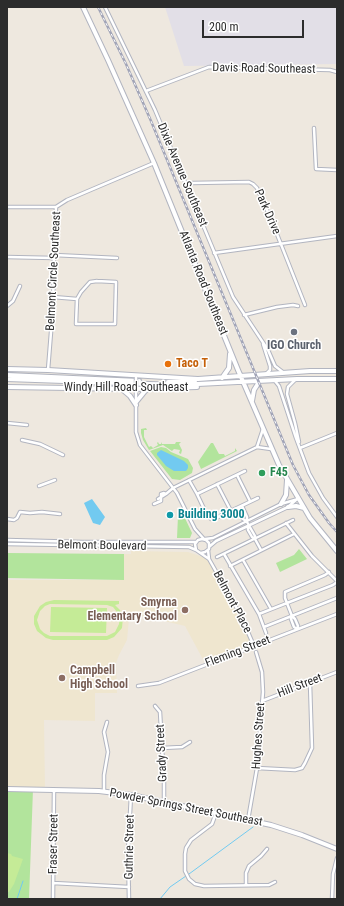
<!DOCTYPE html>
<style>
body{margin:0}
#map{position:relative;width:344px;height:906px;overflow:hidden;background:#eee8df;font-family:"Roboto Condensed",sans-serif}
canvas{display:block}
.frame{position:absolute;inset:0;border:8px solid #2c2c2c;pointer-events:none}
.scale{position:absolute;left:202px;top:20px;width:102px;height:18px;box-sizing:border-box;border:2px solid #2c2c2c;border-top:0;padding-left:5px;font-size:12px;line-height:14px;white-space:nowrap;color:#2c2c2c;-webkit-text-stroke:3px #fff;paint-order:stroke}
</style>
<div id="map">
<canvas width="344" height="906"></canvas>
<div class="frame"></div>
<div class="scale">200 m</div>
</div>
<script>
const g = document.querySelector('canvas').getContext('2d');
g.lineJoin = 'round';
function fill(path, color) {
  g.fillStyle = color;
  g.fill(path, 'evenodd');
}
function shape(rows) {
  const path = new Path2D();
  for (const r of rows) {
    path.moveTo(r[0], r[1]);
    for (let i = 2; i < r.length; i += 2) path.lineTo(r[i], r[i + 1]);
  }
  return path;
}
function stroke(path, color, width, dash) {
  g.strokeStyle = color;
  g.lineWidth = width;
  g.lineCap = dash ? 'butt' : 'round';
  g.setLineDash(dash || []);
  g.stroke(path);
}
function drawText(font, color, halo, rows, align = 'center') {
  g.font = font + ' "Roboto Condensed",sans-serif';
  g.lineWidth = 3;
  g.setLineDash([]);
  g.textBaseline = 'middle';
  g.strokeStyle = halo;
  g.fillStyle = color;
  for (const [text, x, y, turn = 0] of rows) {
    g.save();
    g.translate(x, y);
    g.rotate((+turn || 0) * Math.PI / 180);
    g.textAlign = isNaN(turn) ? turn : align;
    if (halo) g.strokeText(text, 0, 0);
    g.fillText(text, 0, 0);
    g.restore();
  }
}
fill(shape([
 [165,7,337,7,337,64,184,66]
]), '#e2dfe7');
fill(shape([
 [131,551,188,552,209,559,240,614,254,646,206,665,185,626,131,613,129,619,127,640,119,655,116,663,117,693,95,693,95,721,44,720,45,790,7,790,7,580,124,580,124,554,131,554]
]), '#efe6cf');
fill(shape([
 [146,428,147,430,144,430,144,437,149,447,151,446,153,448,158,445,157,443,158,442,159,444,161,444,162,442,162,444,175,444,176,442,181,442,179,444,182,450,181,454,179,453,180,450,174,449,172,451,163,445,149,450,143,440,141,433,141,429],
 [211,443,213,443,219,454,224,454,225,456,235,451,235,448,237,451,201,469,198,462],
 [161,447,166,448,171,452,188,459,193,468,192,473,180,480,172,479,150,451],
 [183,514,192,533,190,538,177,538,178,516],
 [299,549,307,559,280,572,276,563,294,555],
 [7,553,124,554,124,580,7,578],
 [33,789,29,899,7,899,7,790]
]), '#b2e49c');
fill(shape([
 [54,600,119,601,119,604,115,605,120,610,123,617,122,628,114,637,107,640,53,640,46,638,37,631,34,624,34,616,40,606,46,602],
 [50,604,107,605,113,607,117,612,120,617,119,624,115,632,107,636,50,636,44,633,40,629,37,620,40,611,45,606],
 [51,607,107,608,106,633,50,632],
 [7,853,11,854,12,856,23,859,14,884,9,892,7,892]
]), '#c5eb97');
fill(shape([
 [161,450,184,461,188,465,188,468,186,471,174,471,166,466,157,455,157,453],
 [92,499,105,517,100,525,93,523,84,503]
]), '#72caf0');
stroke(shape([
 [189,874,253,827],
 [17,899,23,881],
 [160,899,170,887,186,876]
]), '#72caf0', 1);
const street = shape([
 [105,7,155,110,233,297,268,350,275,366,284,373],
 [146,91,209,67,330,70,337,72],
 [314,128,316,169,337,170],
 [186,184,192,183,249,182,253,184,257,188,271,219,305,305],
 [7,207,56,207],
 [214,253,337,236],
 [54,255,117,258],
 [7,257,54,258],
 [97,281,116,282,115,324,76,324,77,299,81,292,90,282,97,281],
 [53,297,77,299],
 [7,306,13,301,20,286],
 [244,315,277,307,293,305,298,306],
 [263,344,270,366,270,370,266,374],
 [48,370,53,307,54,255,56,207,67,200,154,163],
 [295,380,288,387,287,394,295,423,299,442],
 [275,381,279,386,296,438,309,473,323,498,337,517],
 [136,388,136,432,140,445,177,493,195,529,204,539],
 [7,423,27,425],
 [22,440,40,444,63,455],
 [257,447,263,429],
 [300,448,337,433],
 [245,471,197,494,207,515,211,519,216,518,258,498],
 [237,475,250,501],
 [189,480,197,494],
 [217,484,231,511],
 [39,486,55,480],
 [158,499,166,494,173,488,257,447,271,449],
 [154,504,161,501,161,494,164,493,166,494],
 [242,506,247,517,247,522,255,536,255,538],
 [238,508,243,519,246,521],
 [7,519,14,520,17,518,20,512,30,513,42,512,60,514],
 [286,523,312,556,337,581],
 [248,526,248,530,252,537,255,539,261,550],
 [205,539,213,538,281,504,298,499],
 [7,540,82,542,196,542],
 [7,544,189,547,196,550,209,559],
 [209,547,216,541,288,507,297,499],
 [196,550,195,544,198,540,202,539,206,540,209,543,209,549,205,552,201,553],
 [208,550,209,559,240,614,254,646],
 [224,554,259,614,266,633],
 [217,557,293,520],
 [243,560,271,609],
 [230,566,294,534],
 [259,614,333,585,337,582],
 [292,616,291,619,294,627,297,629,298,626,295,619,292,616,285,598,285,592,325,575,329,572],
 [264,627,337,598],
 [138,686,159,683,337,614],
 [262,701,337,672],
 [155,706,160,712,164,782,164,802],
 [162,748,182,747,190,742],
 [257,768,295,770,302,768,305,763,312,748,310,683],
 [104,791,104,775,108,752,104,732,107,722],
 [216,813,212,824,191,840,186,848,185,854,185,871,189,879,195,884,204,886,269,885,275,882],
 [248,820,257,768,263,692,262,672,256,652],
 [53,883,129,887],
 [246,885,246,873,249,866,261,856,267,849],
 [53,899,54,790],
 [129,899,128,852,131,795],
 [332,899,333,874,337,858]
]);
const secondary = shape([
 [83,7,108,60,154,163,238,370,279,465,310,518,337,551],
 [7,369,48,370,198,379,310,371,337,371],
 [7,375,139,381],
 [222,378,229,368,230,354],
 [7,379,178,385,297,379,337,379],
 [168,382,195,382],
 [7,387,133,389,197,387],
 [123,390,130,396,136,405],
 [252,401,254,390,259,382],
 [136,402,145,391,148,389],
 [281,504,286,495,287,480],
 [288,507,296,506,304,508],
 [7,789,99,791,131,795,271,825,302,835,337,849]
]);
stroke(street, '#b2b5c0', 4.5);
stroke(secondary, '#b2b5c0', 6);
stroke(street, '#fff', 2.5);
stroke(secondary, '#fff', 4);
const rail = shape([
 [98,7,126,64,151,121,293,465,309,495,329,523,337,532]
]);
stroke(rail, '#a1a4b7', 2.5);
stroke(rail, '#fff', 1, [3]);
const streetBridge = shape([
 [136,378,136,386]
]);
stroke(streetBridge, '#b2b5c0', 4.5, []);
stroke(streetBridge, '#fff', 2.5);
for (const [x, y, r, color] of [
 [294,332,4,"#6b7280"],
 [168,364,4,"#e8710a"],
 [262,473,4,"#2e9e5b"],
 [170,515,4,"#0f9aa8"],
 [185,610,4,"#8d6e63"],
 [62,678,4,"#8d6e63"]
]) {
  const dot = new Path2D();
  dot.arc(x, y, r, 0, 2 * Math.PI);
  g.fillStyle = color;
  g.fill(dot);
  stroke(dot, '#fff', 1.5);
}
drawText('12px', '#2c2c2c', '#fff', [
 ["Davis Road Southeast",264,69,1],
 ["Dixie Avenue Southeast",182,175,67],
 ["Park Drive",267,212,66],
 ["Belmont Circle Southeast",54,271,-87],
 ["Atlanta Road Southeast",203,283,68],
 ["Windy Hill Road Southeast",126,388],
 ["Belmont Boulevard",102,546,1],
 ["Belmont Place",232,602,62],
 ["Fleming Street",238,652,-21],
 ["Hill Street",300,686,-21],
 ["Hughes Street",259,736,-86],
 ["Grady Street",162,753,-93],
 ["Powder Springs Street Southeast",186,808,11],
 ["Fraser Street",54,844,-89],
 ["Guthrie Street",130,847,-89]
]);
drawText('bold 12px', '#5b616d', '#fff', [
 ["IGO Church",294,346]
]);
drawText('bold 12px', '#c56008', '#fff', [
 ["Taco T",176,364]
], 'left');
drawText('bold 12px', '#27864d', '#fff', [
 ["F45",270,473]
], 'left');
drawText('bold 12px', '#0d838f', '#fff', [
 ["Building 3000",178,515]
], 'left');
drawText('bold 12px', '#785e54', '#fff', [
 ["Smyrna",177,603],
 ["Elementary School",177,617],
 ["Campbell",70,671,"left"],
 ["High School",70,685,"left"]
], 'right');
</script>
